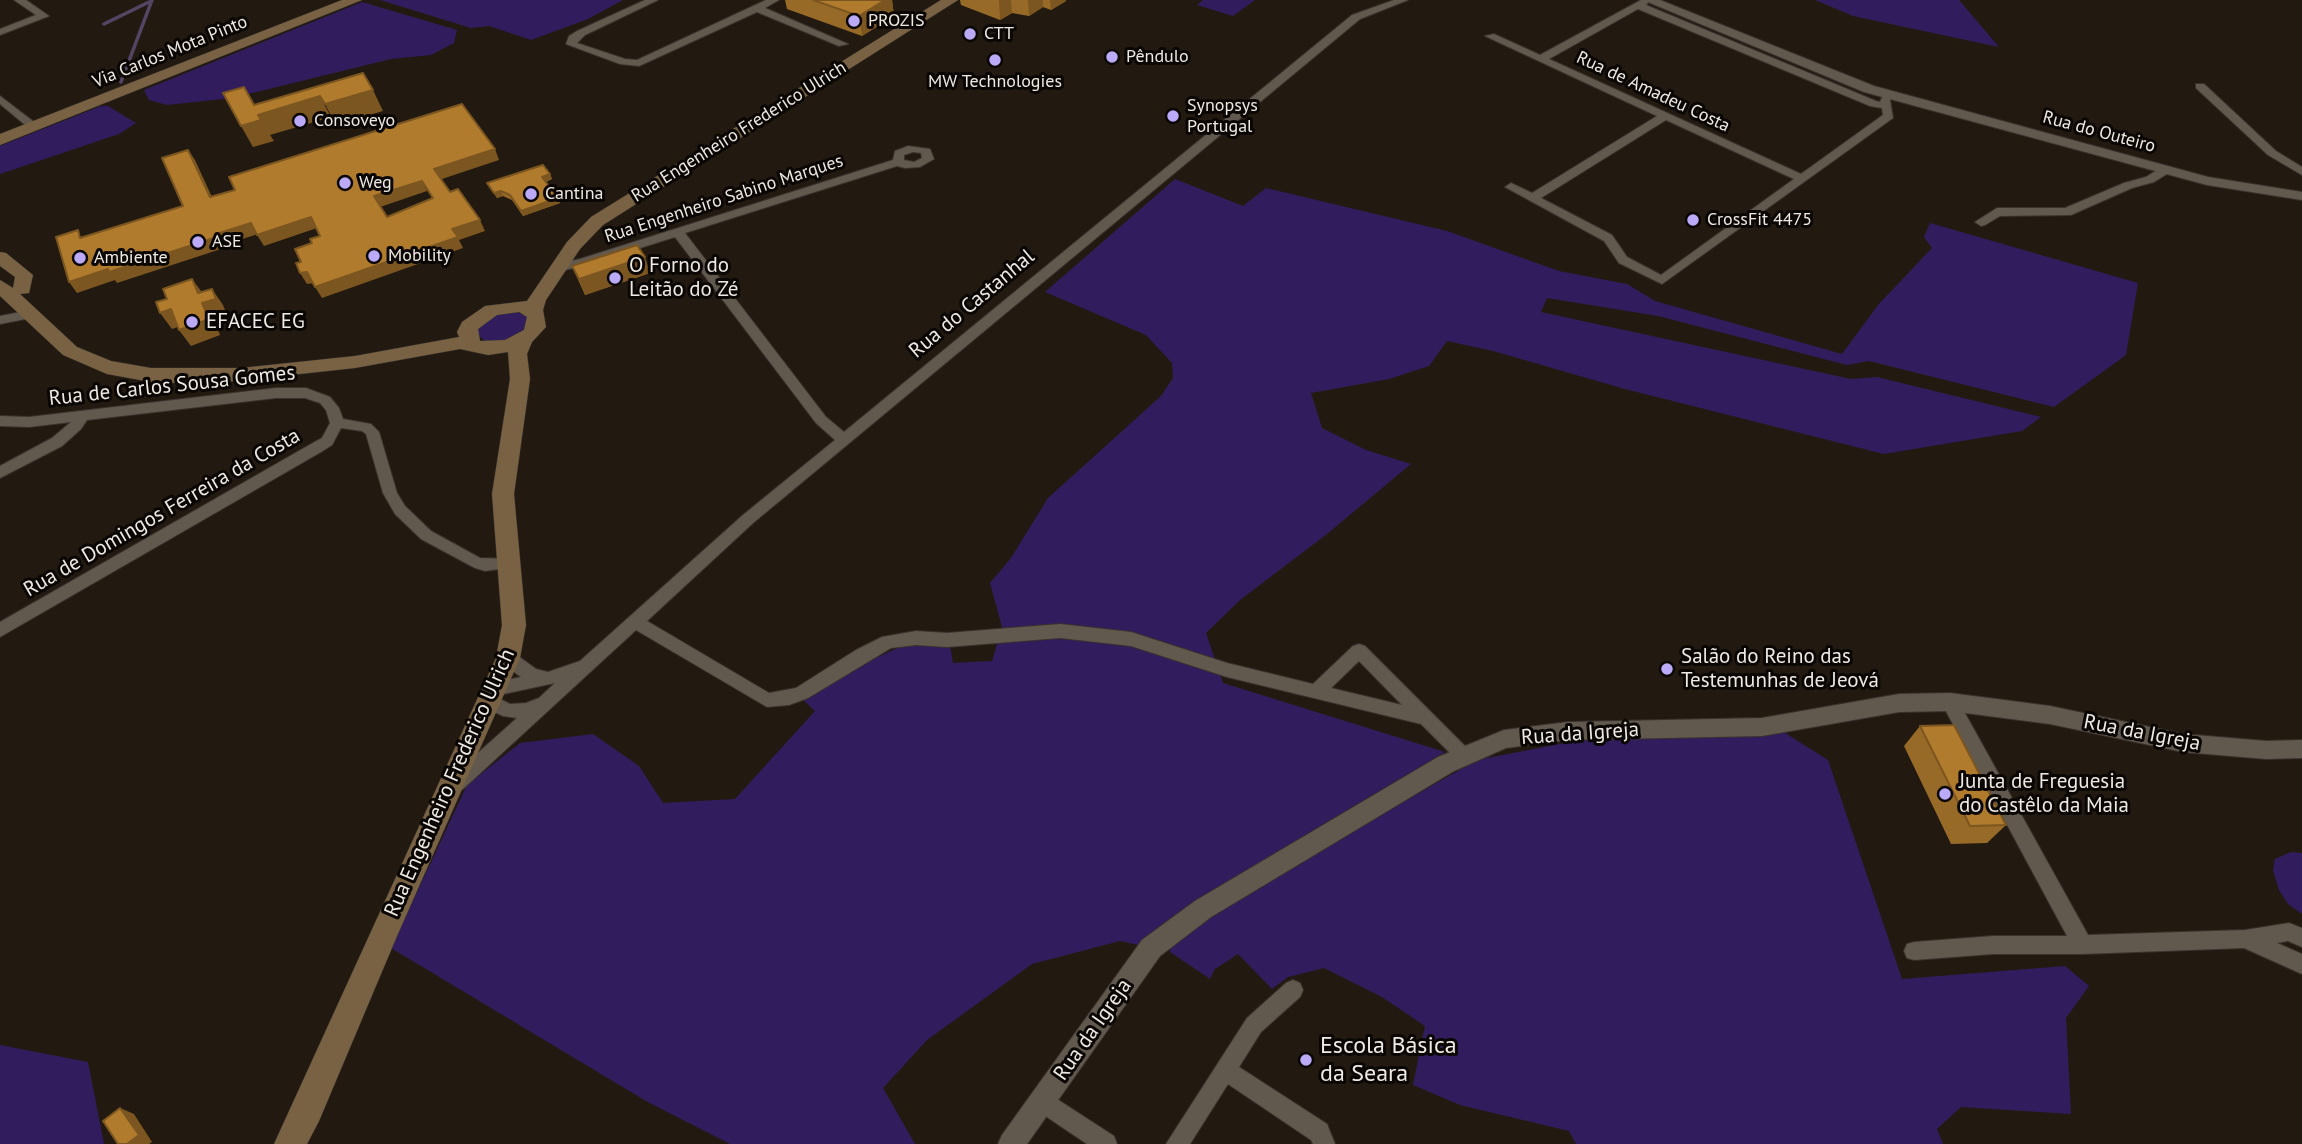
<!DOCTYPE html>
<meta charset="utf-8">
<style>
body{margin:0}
canvas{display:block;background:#221a10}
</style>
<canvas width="2302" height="1144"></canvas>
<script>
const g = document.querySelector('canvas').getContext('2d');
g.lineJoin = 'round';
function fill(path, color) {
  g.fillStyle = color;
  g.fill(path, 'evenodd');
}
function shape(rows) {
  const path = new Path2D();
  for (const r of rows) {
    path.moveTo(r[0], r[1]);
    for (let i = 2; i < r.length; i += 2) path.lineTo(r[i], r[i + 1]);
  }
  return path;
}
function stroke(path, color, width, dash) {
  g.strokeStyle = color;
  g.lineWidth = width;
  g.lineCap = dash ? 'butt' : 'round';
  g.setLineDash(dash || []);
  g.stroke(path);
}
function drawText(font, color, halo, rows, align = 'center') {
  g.font = font + ' "PT Sans",sans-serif';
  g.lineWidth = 6;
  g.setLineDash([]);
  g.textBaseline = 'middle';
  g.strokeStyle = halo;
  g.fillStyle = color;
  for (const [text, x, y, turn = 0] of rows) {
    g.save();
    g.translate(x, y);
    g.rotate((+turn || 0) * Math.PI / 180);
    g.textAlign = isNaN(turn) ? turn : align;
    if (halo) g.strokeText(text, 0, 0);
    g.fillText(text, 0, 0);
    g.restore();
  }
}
fill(shape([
 [380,0,623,0,588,19,531,40,489,26,471,28],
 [1203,0,1255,0,1233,16,1197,5],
 [1815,0,1959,0,1999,47,1853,16],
 [362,2,457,30,454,43,431,55,391,59,232,98,167,105,149,100,144,90],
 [101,106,108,106,136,123,119,134,0,174,0,146],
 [1175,179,1243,206,1266,188,1447,231,1559,271,1627,284,1655,301,1842,354,1878,305,1932,248,1924,237,1930,223,2138,283,2126,355,2054,407,1869,361,1847,365,1658,316,1547,298,1541,312,1851,379,1877,377,2041,417,2022,431,1884,454,1625,389,1493,351,1447,341,1429,366,1389,379,1311,393,1322,428,1366,450,1411,464,1327,534,1240,600,1206,633,1223,683,1445,752,1210,892,1143,946,1120,941,1032,964,927,1040,883,1088,915,1144,730,1144,646,1101,391,948,467,785,520,743,593,734,639,766,663,803,735,799,815,711,803,700,841,674,904,645,950,646,953,663,992,661,1002,627,990,583,1011,558,1048,498,1161,396,1173,378,1172,363,1146,335,1045,292],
 [517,312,527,317,528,322,523,331,502,342,485,341,477,334,478,329,494,314],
 [1782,731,1828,760,1902,979,2065,966,2089,986,2066,1018,2071,1114,1961,1107,1937,1129,1943,1144,1576,1144,1569,1131,1460,1105,1413,1085,1425,1026,1382,997,1324,968,1288,977,1272,989,1238,954,1215,969,1210,979,1170,952,1171,940,1324,847,1477,760,1585,739],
 [2291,852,2302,853,2302,914,2288,904,2279,890,2273,870,2275,859],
 [0,1045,88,1062,104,1144,0,1144]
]), '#311c5e');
stroke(shape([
 [104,24,149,2],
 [121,82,152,0]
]), '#534664', 3.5);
const minor = shape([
 [14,0,26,0,49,16,0,35,0,29,36,15,14,0],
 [645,0,658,0,585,35,577,43,625,59,637,60,766,0,779,0,765,8,848,44,839,46,757,12,639,66,620,64,566,44,569,36,577,31,645,0],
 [1394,0,1408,0,1360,19,753,523,647,621,769,693,796,688,856,650,882,637,916,631,947,633,1060,624,1131,632,1227,663,1313,684,1353,646,1359,644,1365,646,1469,750,1472,755,1469,760,1463,763,1457,760,1421,724,1227,677,1131,646,1060,638,947,647,916,645,891,648,808,698,789,705,767,707,636,630,463,789,457,791,451,789,448,783,451,777,517,718,503,716,482,706,479,701,482,696,488,694,486,689,488,684,521,677,502,663,500,658,502,653,508,651,514,653,536,669,548,672,580,661,743,515,835,440,816,423,675,237,583,266,560,271,556,270,556,264,580,259,893,160,895,151,908,146,930,149,934,159,920,167,905,168,897,166,685,233,826,417,844,432,1352,15,1394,0],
 [913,152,921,153,922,158,914,162,904,160,904,155,913,152],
 [1359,661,1402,705,1331,688,1359,661],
 [555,683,539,698,526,703,510,704,494,696,555,683],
 [1641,0,1650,0,1646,5,1876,101,1880,102,1884,93,1893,95,1890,100,1893,118,1662,284,1619,263,1604,241,1505,187,1511,183,1532,193,1657,116,1485,36,1494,34,1540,55,1641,0],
 [1638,9,1870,106,1882,108,1883,115,1801,174,1549,59,1638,9],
 [1666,120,1794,179,1661,275,1627,257,1612,235,1541,198,1666,120],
 [2196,84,2204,84,2276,151,2302,167,2302,175,2268,155,2196,88,2196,84],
 [0,96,38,125,38,129,30,129,0,104,0,96],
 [2162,167,2168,170,2167,174,2154,182,2132,188,2071,215,2000,216,1985,225,1981,226,1975,222,1997,208,2065,208,2124,183,2146,177,2162,167],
 [31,310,36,311,36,317,0,324,0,316,31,310],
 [276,388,306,388,330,397,339,408,343,419,371,424,379,432,397,493,405,506,431,531,480,558,514,559,516,563,514,567,485,571,475,568,421,539,395,514,383,493,366,434,362,431,341,428,332,445,321,452,0,637,0,622,311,444,322,438,330,423,326,410,320,403,305,398,276,398,87,420,81,429,62,446,0,478,0,466,52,438,71,422,29,427,0,426,0,416,29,417,276,388],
 [1950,695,1956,697,2088,935,2245,930,2289,923,2302,928,2302,947,2288,941,2277,943,2302,954,2302,974,2244,948,2083,954,1993,954,1914,960,1907,958,1904,951,1907,944,1914,942,1993,936,2067,936,1941,702,1944,697,1950,695],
 [1293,980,1300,983,1303,990,1300,997,1261,1032,1239,1067,1327,1124,1335,1144,1313,1144,1311,1140,1228,1084,1190,1144,1166,1144,1247,1018,1286,983,1293,980],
 [1043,1090,1114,1136,1117,1144,1087,1144,1035,1109,1032,1101,1035,1093,1043,1090]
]);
const tertiary = shape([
 [1643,0,1660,0,1874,86,2208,177,2302,192,2302,200,2207,185,1864,92,1643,0],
 [1950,693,2050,706,2183,734,2266,741,2302,740,2302,758,2266,759,2183,752,2050,724,1950,711,1899,712,1762,736,1568,740,1506,748,1454,771,1211,917,1160,956,1027,1144,998,1144,1002,1135,1142,940,1195,901,1438,757,1504,730,1568,722,1762,718,1899,694,1950,693]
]);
const secondary = shape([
 [342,0,362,0,0,145,0,134,342,0],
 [941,0,958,0,603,225,580,249,546,300,543,310,546,327,532,342,527,354,530,379,514,494,526,625,520,658,397,936,319,1121,307,1144,274,1144,496,658,502,625,492,494,510,379,508,352,488,355,460,349,355,368,207,384,151,382,107,374,63,355,0,296,0,280,13,288,15,277,0,266,0,252,6,253,33,275,29,293,20,294,77,347,111,361,151,368,241,368,355,356,459,337,457,332,462,322,485,306,527,301,567,242,591,217,941,0],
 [519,312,527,317,524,330,505,340,480,341,478,329,497,315,519,312]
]);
stroke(minor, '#39332e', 2);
stroke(tertiary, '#39332e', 2);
stroke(secondary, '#39332e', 1);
fill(minor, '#62594e');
fill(tertiary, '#62594e');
fill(secondary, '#786243');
fill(shape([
 [785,0,892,0,894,16,862,36,787,9],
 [960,0,1066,0,1066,1,1051,10,1043,7,1029,16,1012,13,1000,20,961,5],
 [550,174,552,179,546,182,560,203,523,216,512,200,503,196,497,198,487,183],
 [572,266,650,273,585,295],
 [1920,726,2006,825,1987,843,1951,844,1904,746]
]), '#986a27');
fill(shape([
 [885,0,892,0,894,16,862,36,859,16],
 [999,0,1011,0,1012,13,1000,20],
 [1028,0,1043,0,1043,7,1029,16],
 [1050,0,1066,0,1066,1,1051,10],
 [373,90,383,111,336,125,325,104],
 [320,96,331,117,270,135,274,141,253,147,241,126,258,115],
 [495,149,499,160,439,180,434,169],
 [188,150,195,160,217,208,210,197],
 [550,174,552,179,544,182,542,177],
 [422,181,427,191,380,207,374,196],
 [501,191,503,196,497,198,494,193],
 [558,198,560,203,523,216,521,211],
 [311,217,317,228,264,246,257,235],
 [480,220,485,231,459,240,463,248,322,298,315,287,452,229],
 [251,223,258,234,223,245,224,248,117,283,115,280,77,293,69,282],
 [645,257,650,273,585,295,579,279],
 [307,272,314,283,307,284,300,273],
 [192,279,204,295,212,289,223,305,227,315,214,319,220,335,191,346,179,330,198,293],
 [171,309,183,325,172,329,160,313],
 [120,1108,134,1114,152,1142,149,1144,127,1144]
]), '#7c5620');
const building = shape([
 [813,0,885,0,859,16,813,0],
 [363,73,373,90,325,104,320,96,258,115,261,120,241,126,223,93,244,87,254,105,363,73],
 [462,104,495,149,434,169,450,192,458,189,480,220,452,229,458,237,315,287,307,272,300,273,296,263,301,262,295,249,312,243,310,239,320,236,311,217,257,235,251,223,216,234,217,237,109,272,108,269,69,282,56,237,78,230,80,238,183,206,162,158,188,150,210,197,235,190,229,177,462,104],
 [422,181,433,198,387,217,374,196,422,181],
 [543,165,550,174,542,177,558,198,521,211,510,195,501,191,494,193,487,183,543,165],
 [637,245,645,257,579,279,572,266,637,245],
 [192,279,198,293,212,289,216,299,202,303,209,319,179,330,171,309,160,313,156,302,167,299,163,289,192,279],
 [1954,725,2006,825,1970,826,1920,726,1954,725],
 [120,1108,139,1135,127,1144,118,1144,103,1121,120,1108]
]);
fill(building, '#b17b2d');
stroke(building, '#7c5620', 2);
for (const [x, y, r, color] of [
 [854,21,7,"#baaaf7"],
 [970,34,7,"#baaaf7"],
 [1112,57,7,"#baaaf7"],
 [995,60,7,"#baaaf7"],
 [1173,116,7,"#baaaf7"],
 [300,121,7,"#baaaf7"],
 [345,183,7,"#baaaf7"],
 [531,194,7,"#baaaf7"],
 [1693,220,7,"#baaaf7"],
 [198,242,7,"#baaaf7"],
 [374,256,7,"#baaaf7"],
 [80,258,7,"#baaaf7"],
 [615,278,7,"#baaaf7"],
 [192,322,7,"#baaaf7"],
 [1667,669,7,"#baaaf7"],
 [1945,794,7,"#baaaf7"],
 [1306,1060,7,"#baaaf7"]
]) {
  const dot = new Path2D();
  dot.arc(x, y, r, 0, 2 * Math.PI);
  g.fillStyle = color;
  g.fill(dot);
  stroke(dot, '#090603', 2.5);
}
drawText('18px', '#efe9e3', '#090603', [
 ["PROZIS",868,21],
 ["CTT",984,34],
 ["Pêndulo",1126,57],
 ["MW Technologies",995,82,"center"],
 ["Synopsys",1187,106],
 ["Portugal",1187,127],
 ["Consoveyo",314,121],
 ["Weg",359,183],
 ["Cantina",545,194],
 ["CrossFit 4475",1707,220],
 ["ASE",212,242],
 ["Mobility",388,256],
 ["Ambiente",94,258]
], 'left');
drawText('18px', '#efe9e3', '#090603', [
 ["Via Carlos Mota Pinto",170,52,-22],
 ["Rua de Amadeu Costa",1653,92,25],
 ["Rua Engenheiro Frederico Ulrich",739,132,-32],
 ["Rua do Outeiro",2099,132,15],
 ["Rua Engenheiro Sabino Marques",724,199,-18]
]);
drawText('21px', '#efe9e3', '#090603', [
 ["O Forno do",629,266],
 ["Leitão do Zé",629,290],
 ["EFACEC EG",206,322],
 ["Salão do Reino das",1681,657],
 ["Testemunhas de Jeová",1681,681],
 ["Junta de Freguesia",1959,782],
 ["do Castêlo da Maia",1959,806]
], 'left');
drawText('21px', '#efe9e3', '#090603', [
 ["Rua do Castanhal",972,304,-40],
 ["Rua de Carlos Sousa Gomes",172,386,-6],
 ["Rua de Domingos Ferreira da Costa",162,513,-30],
 ["Rua da Igreja",2142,733,11],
 ["Rua da Igreja",1580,734,-4],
 ["Rua Engenheiro Frederico Ulrich",450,783,-66],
 ["Rua da Igreja",1093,1030,-55]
]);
drawText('24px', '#efe9e3', '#090603', [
 ["Escola Básica",1320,1046],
 ["da Seara",1320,1074]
], 'left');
</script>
